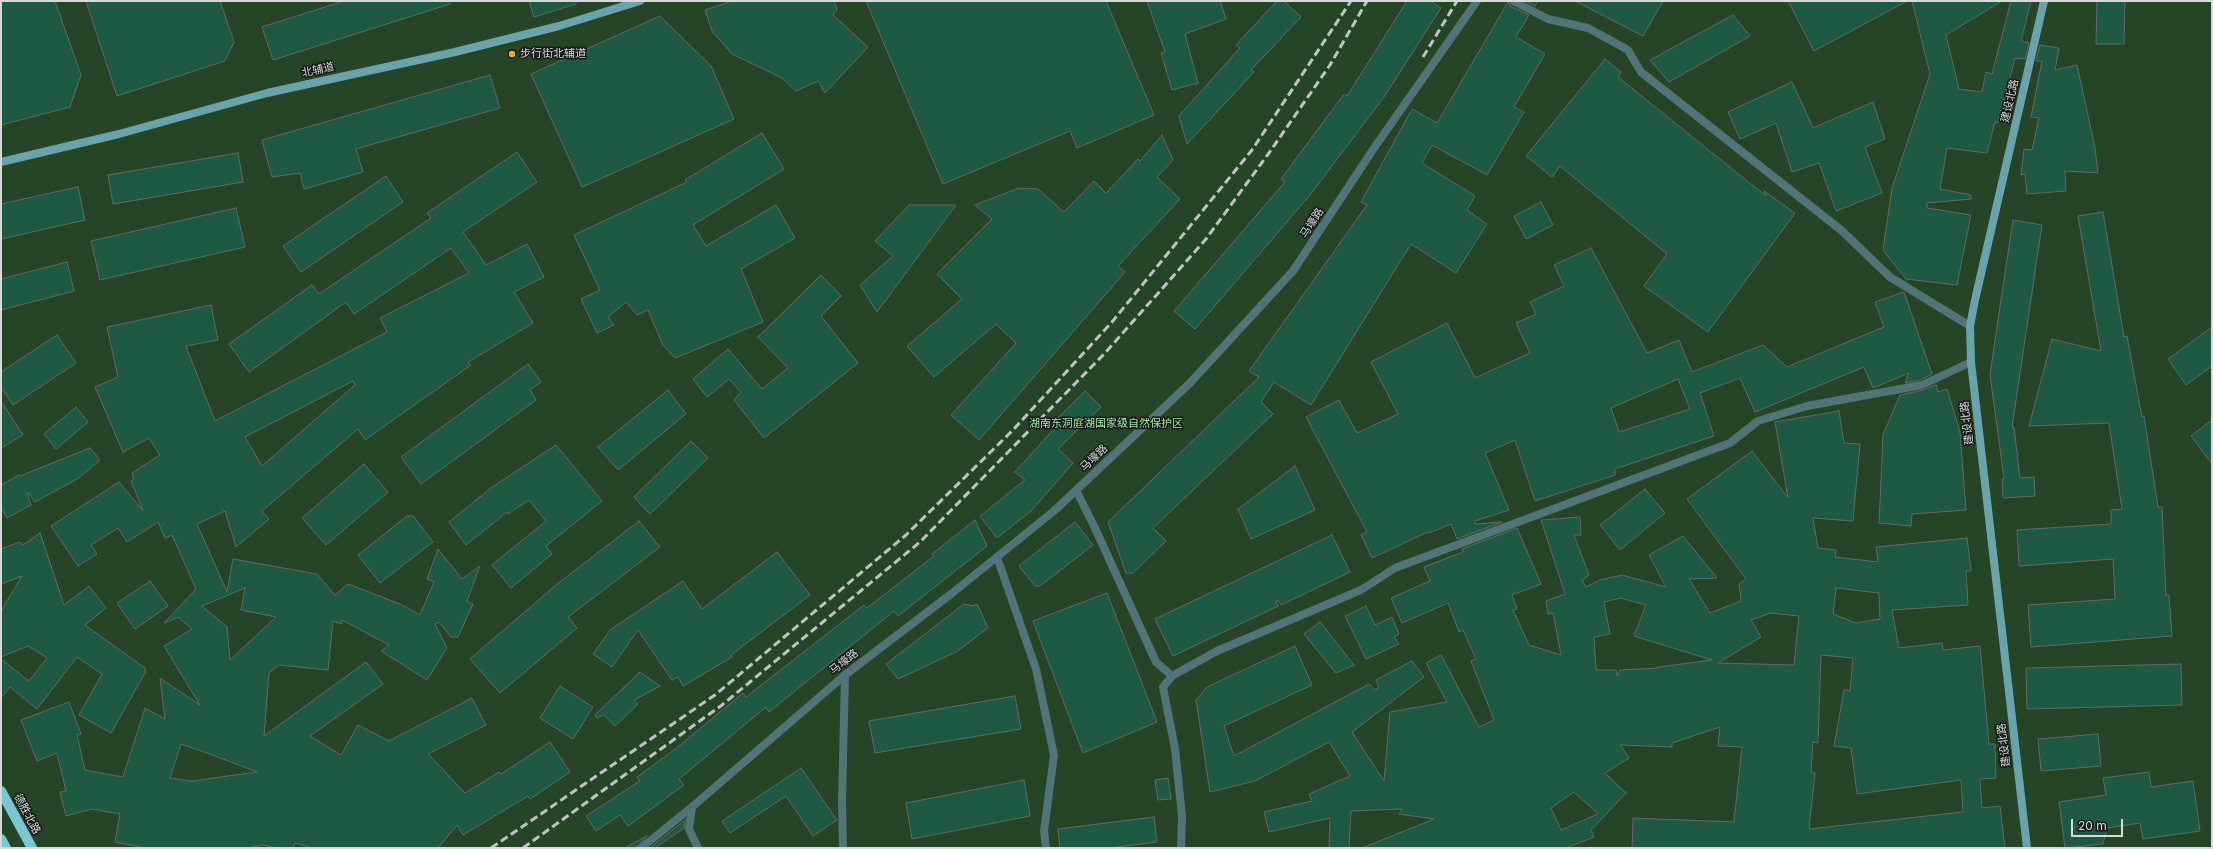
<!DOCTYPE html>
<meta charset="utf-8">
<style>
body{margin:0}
#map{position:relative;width:2213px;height:849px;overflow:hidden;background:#1e2423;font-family:Inter,sans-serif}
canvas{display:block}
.frame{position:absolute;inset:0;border:2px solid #d6dad9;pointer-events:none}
.scale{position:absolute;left:2071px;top:819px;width:52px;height:18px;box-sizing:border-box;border:2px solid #d6dad9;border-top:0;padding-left:5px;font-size:12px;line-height:14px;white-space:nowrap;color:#d6dad9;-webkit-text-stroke:3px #151a19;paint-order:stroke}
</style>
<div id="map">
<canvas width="2213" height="849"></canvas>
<div class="frame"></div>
<div class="scale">20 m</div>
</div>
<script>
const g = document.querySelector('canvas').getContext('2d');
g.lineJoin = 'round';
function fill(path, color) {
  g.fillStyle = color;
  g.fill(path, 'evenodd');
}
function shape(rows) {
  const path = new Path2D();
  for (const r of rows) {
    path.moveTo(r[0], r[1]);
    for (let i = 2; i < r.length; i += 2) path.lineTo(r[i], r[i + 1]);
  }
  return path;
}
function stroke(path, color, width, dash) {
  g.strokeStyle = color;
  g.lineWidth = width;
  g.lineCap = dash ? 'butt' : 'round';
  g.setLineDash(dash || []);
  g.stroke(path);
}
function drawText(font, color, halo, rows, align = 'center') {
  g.font = font + ' Inter,"Noto Sans SC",sans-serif';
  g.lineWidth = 3;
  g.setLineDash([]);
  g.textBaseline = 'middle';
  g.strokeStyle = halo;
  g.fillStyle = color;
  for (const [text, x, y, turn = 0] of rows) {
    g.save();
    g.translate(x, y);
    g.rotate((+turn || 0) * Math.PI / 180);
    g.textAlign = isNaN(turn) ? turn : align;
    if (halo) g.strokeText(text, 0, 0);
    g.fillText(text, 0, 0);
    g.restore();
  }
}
fill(shape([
 [1,1,2212,1,2212,848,1,848]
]), '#264426');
const building = shape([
 [1,1,55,1,81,75,70,107,1,125,1,1],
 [86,1,220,1,234,42,225,61,117,96,86,1],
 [344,1,449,1,450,4,273,60,262,27,344,1],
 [529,1,576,1,576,4,534,17,529,1],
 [732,1,834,1,837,10,833,15,868,47,825,93,818,81,796,91,782,78,732,54,712,31,705,10,732,1],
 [866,1,1106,1,1154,115,1077,148,1070,131,943,184,866,1],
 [1147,1,1220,1,1226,19,1185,34,1198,83,1172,90,1161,53,1165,52,1147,1],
 [1277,1,1284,1,1301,17,1251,70,1254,72,1187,144,1179,116,1240,48,1236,45,1277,1],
 [1407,1,1430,1,1441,8,1384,97,1310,195,1195,329,1174,311,1285,182,1281,179,1344,94,1347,96,1407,1],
 [1525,1,1538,1,1535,6,1525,1],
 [1575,1,1663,1,1643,36,1575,1],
 [1788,1,1907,1,1814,51,1788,1],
 [1912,1,2002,1,1946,35,1959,89,1982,92,1986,72,1992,74,2011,1,2031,1,2021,41,2029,43,2025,59,2015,58,1998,123,1995,122,1987,153,1947,148,1940,189,1971,195,1971,199,1927,203,1927,208,1971,215,1957,285,1906,279,1883,250,1892,188,1930,74,1912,1],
 [2097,1,2125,1,2124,44,2096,44,2097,1],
 [1508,2,1510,6,1529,15,1516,37,1545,54,1514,107,1524,112,1487,175,1432,145,1422,163,1475,196,1467,210,1487,224,1456,273,1411,244,1311,405,1274,382,1261,402,1273,414,1153,528,1166,541,1133,573,1126,573,1108,522,1259,377,1249,371,1367,205,1361,202,1412,109,1437,123,1508,2],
 [1733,15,1750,36,1669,82,1650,60,1733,15],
 [660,16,711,66,734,119,582,187,531,74,660,16],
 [2040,45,2059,48,2055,70,2077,65,2095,148,2098,173,2065,171,2066,191,2027,194,2025,174,2021,175,2024,149,2032,150,2039,118,2031,117,2042,61,2036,61,2040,45],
 [1605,59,1621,72,1618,77,1711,152,1766,196,1764,191,1795,213,1708,332,1644,286,1667,254,1560,166,1552,177,1526,156,1605,59],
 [490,75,500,108,356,149,363,172,304,189,300,173,272,177,262,140,490,75],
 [1792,82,1813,128,1873,102,1885,139,1865,147,1882,193,1836,211,1819,163,1792,172,1776,123,1740,139,1728,112,1792,82],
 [762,133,784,169,693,225,706,246,776,205,795,238,741,269,763,322,675,358,663,345,648,310,637,315,626,302,608,317,614,325,597,333,581,299,600,290,574,235,687,182,685,180,762,133],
 [1162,135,1173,160,1157,177,1180,199,1118,266,1125,272,979,440,951,415,1016,343,996,324,934,377,907,346,962,299,937,274,992,219,975,205,1019,188,1038,189,1064,212,1094,181,1106,193,1138,159,1140,161,1162,135],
 [517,152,537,182,463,232,486,265,527,244,544,277,514,292,533,323,468,362,471,365,365,440,358,429,262,511,269,519,236,547,225,511,197,524,227,592,233,559,317,574,335,595,348,584,400,604,420,615,434,582,427,579,438,549,462,579,480,566,467,601,473,604,458,637,451,637,439,622,435,624,447,648,427,680,381,651,389,645,342,620,341,624,333,621,328,670,279,665,269,673,264,736,366,662,383,684,310,736,341,755,358,725,389,741,472,698,486,725,428,754,465,793,499,772,501,774,550,742,570,772,530,799,528,796,463,835,457,825,438,848,312,848,295,843,293,848,275,848,264,845,246,848,146,848,115,842,120,814,92,809,66,816,60,792,66,791,57,753,37,761,21,720,69,702,81,734,77,735,85,770,123,777,145,708,165,719,160,678,200,705,164,646,192,629,178,617,164,623,196,589,172,535,165,538,158,522,127,542,118,528,91,545,97,554,78,566,51,526,119,482,143,511,131,481,134,479,132,473,160,455,149,438,123,452,95,387,118,377,107,327,211,305,218,340,186,346,215,421,387,332,380,318,469,273,451,248,354,314,346,302,249,372,229,344,312,285,319,294,431,218,427,213,517,152],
 [353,381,355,385,262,466,245,437,353,381],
 [245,588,241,610,276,617,230,660,227,627,202,606,245,588],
 [181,744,210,754,257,772,192,781,170,778,181,744],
 [238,153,243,182,113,204,108,175,238,153],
 [386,176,403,202,301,272,283,246,386,176],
 [78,187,85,220,1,239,1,204,78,187],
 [1541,202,1553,225,1526,239,1514,216,1541,202],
 [909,205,956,205,877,312,860,285,893,256,875,241,909,205],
 [236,208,245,247,100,280,91,241,236,208],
 [2103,212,2124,337,2127,336,2142,417,2144,416,2158,507,2162,507,2166,595,2169,595,2172,636,2031,647,2028,605,2115,599,2113,559,2019,566,2017,530,2111,524,2111,510,2122,509,2109,423,2029,426,2052,339,2101,351,2078,216,2103,212],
 [2013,220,2042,225,2012,427,2014,427,2020,478,2034,477,2035,496,2003,498,2002,479,2004,479,1990,374,2013,220],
 [1591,248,1647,353,1679,340,1692,372,1763,345,1787,367,1884,327,1875,302,1904,292,1932,374,1920,380,1905,383,1909,373,1873,388,1864,367,1755,412,1740,378,1700,393,1714,436,1615,469,1615,475,1535,501,1515,440,1485,453,1509,510,1475,521,1475,524,1502,522,1457,539,1451,524,1429,533,1428,532,1372,558,1361,535,1367,532,1306,417,1339,400,1357,433,1398,414,1371,362,1447,323,1475,378,1530,353,1516,323,1536,314,1530,302,1564,286,1554,265,1591,248],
 [1678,379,1690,409,1619,432,1611,408,1678,379],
 [67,262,74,291,1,310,1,279,67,262],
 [821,275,841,296,821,316,858,363,764,438,734,400,741,392,729,379,707,397,693,379,728,349,762,389,788,368,758,337,821,275],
 [2212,327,2212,366,2186,385,2168,359,2212,327],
 [57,335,76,363,13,405,1,387,1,372,57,335],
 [528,364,541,382,530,390,536,400,421,484,401,457,528,364],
 [1936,385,1938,392,1947,389,1960,432,1966,510,1912,514,1911,526,1879,523,1883,435,1900,395,1923,390,1936,385],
 [668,390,686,414,618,470,598,447,668,390],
 [1085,391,1101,407,1058,449,1073,463,1031,511,997,538,980,516,1025,480,1015,472,1061,421,1058,418,1085,391],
 [1,401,23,435,1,448,1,401],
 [76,407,88,422,56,449,44,434,76,407],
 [1839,411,1844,443,1860,444,1853,521,1813,518,1818,548,1836,550,1835,557,1878,562,1876,547,1967,538,1971,571,1966,571,1968,605,1892,610,1899,648,1942,643,1943,650,1980,646,1989,744,1995,744,1996,778,1980,779,1982,808,2000,806,2005,848,1632,848,1633,818,1734,822,1742,747,1718,746,1720,727,1672,743,1672,747,1620,745,1629,758,1605,773,1626,793,1591,830,1594,837,1566,848,1362,848,1434,819,1399,814,1402,809,1351,811,1349,848,1329,848,1330,818,1269,832,1264,812,1312,801,1309,794,1350,776,1329,742,1255,781,1210,792,1196,700,1207,687,1295,646,1312,685,1224,726,1234,756,1369,684,1375,690,1379,687,1376,680,1412,661,1424,677,1352,732,1384,781,1390,712,1447,702,1426,663,1441,655,1479,727,1494,720,1471,661,1476,659,1463,630,1459,632,1448,603,1402,623,1391,598,1430,581,1424,567,1463,552,1462,549,1517,528,1541,584,1512,595,1517,609,1513,610,1529,645,1561,655,1553,613,1548,614,1546,601,1565,594,1541,520,1580,517,1581,535,1574,535,1589,575,1582,580,1586,587,1600,580,1622,575,1666,587,1649,555,1683,536,1717,578,1689,579,1710,613,1741,601,1739,584,1746,579,1687,499,1752,451,1788,498,1775,422,1839,411],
 [1836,588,1879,593,1880,619,1856,623,1833,614,1836,588],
 [1621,598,1646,605,1634,636,1712,660,1658,667,1658,668,1620,670,1617,676,1616,670,1596,670,1594,637,1610,634,1604,602,1621,598],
 [1771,613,1799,616,1794,665,1718,663,1761,637,1751,620,1771,613],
 [1821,655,1853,658,1850,691,1844,690,1834,746,1851,748,1857,794,1961,780,1963,812,1809,829,1815,773,1811,773,1813,742,1818,743,1821,655],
 [1574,792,1598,814,1561,830,1551,808,1574,792],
 [2212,420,2212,464,2191,436,2212,420],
 [691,441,708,458,650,514,634,497,691,441],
 [556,445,602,501,546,546,552,554,511,588,492,565,546,521,529,500,508,514,507,512,466,545,449,522,491,488,556,445],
 [90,448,100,460,79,478,35,502,29,493,27,493,31,505,7,518,1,507,1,485,19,475,20,476,90,448],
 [364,464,388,492,326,545,302,518,364,464],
 [1295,466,1315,510,1251,539,1238,509,1295,466],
 [1645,489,1665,513,1620,550,1600,525,1645,489],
 [407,516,413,516,433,542,380,583,358,555,407,516],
 [975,520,987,546,898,616,894,611,769,712,766,707,679,779,684,785,628,826,620,815,596,831,586,816,640,781,637,777,674,750,743,693,746,697,864,605,867,608,934,556,932,554,975,520],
 [639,521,660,547,568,617,577,628,500,693,470,659,556,585,639,521],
 [1075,522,1093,545,1040,586,1035,586,1019,566,1075,522],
 [40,533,64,605,89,586,106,608,85,625,145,668,145,673,111,733,79,715,102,674,77,657,37,709,10,687,1,698,1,659,29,681,47,658,28,646,1,657,1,611,22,576,1,584,1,549,20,542,23,545,40,533],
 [1332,535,1350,572,1281,605,1278,600,1276,601,1278,606,1173,656,1155,619,1332,535],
 [777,552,810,595,731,655,732,657,683,686,678,677,672,680,638,630,612,667,593,654,610,630,683,581,702,609,777,552],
 [150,581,168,606,135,629,117,603,150,581],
 [1107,593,1157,722,1083,753,1033,621,1107,593],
 [964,604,973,606,977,604,988,628,956,652,898,679,886,664,964,604],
 [1366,606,1375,625,1392,617,1399,634,1394,637,1399,644,1366,659,1345,616,1366,606],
 [1320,622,1354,665,1336,673,1304,634,1320,622],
 [2181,664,2182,705,2027,709,2026,668,2181,664],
 [640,672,660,686,634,700,638,704,615,726,604,715,597,718,595,715,640,672],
 [560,686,593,707,573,739,540,718,560,686],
 [1015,696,1021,729,875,753,869,721,1015,696],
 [2098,734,2101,766,2041,771,2038,739,2098,734],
 [801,768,837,820,813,836,786,796,730,833,722,821,801,768],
 [2149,772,2151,787,2193,781,2200,831,2143,839,2140,823,2107,828,2103,844,2065,848,2059,802,2106,795,2103,778,2149,772],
 [1168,778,1171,799,1158,800,1155,780,1168,778],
 [1024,780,1030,816,912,839,906,803,1024,780],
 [1154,817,1157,842,1109,848,1060,848,1058,829,1154,817],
 [685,820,684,828,655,848,650,848,685,820],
 [647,836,636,848,624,848,647,836]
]);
fill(building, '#1d5943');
stroke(building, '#646966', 1);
stroke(shape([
 [1513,1,1548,19,1588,28,1628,50,1641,72,1841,230,1890,277,1970,326],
 [1076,490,1095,528,1156,662,1172,676,1217,651,1361,590,1395,568,1730,443,1758,421,1807,406,1922,385,1971,362],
 [997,557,1036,669,1054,755,1044,831,1046,848],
 [1172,676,1163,687,1175,749,1182,816,1181,848],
 [698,848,689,829,692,807,845,675,951,594,1054,511,1189,384,1293,271,1372,151,1477,1],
 [843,848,842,802,845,675]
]), '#517479', 8);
stroke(shape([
 [641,848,692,807]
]), '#517479', 8);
stroke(shape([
 [1,162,119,134,267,93,455,52,559,26,640,1],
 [2027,848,1971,362,1970,326,1975,300,2044,1]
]), '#69a3ab', 8);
stroke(shape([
 [1,791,32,848],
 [1,839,6,848]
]), '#7ac7d2', 10);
stroke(shape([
 [1423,57,1457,1],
 [491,848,715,695,906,535,1013,430,1112,322,1252,150,1351,1],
 [523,848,722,705,920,542,1106,352,1206,239,1269,153,1330,65,1367,1]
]), '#bfc3c2', 3, [8, 4]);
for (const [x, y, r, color] of [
 [512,54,4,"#e6ac36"]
]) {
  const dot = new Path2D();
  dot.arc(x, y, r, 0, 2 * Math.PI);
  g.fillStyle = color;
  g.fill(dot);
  stroke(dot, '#151a19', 1.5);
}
drawText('11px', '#d6dad9', '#151a19', [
 ["步行街北辅道",520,54]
], 'left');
drawText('11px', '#d6dad9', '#151a19', [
 ["北辅道",318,70,-12],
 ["建设北路",2010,101,-77],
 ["马壕路",1312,223,-57],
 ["建设北路",1967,423,-97],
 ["马壕路",1094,458,-43],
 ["马壕路",844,662,-38],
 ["建设北路",2004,745,-97],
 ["德胜北路",27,814,62]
]);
drawText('11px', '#a0e69e', '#151a19', [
 ["湖南东洞庭湖国家级自然保护区",1106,424]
]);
</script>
